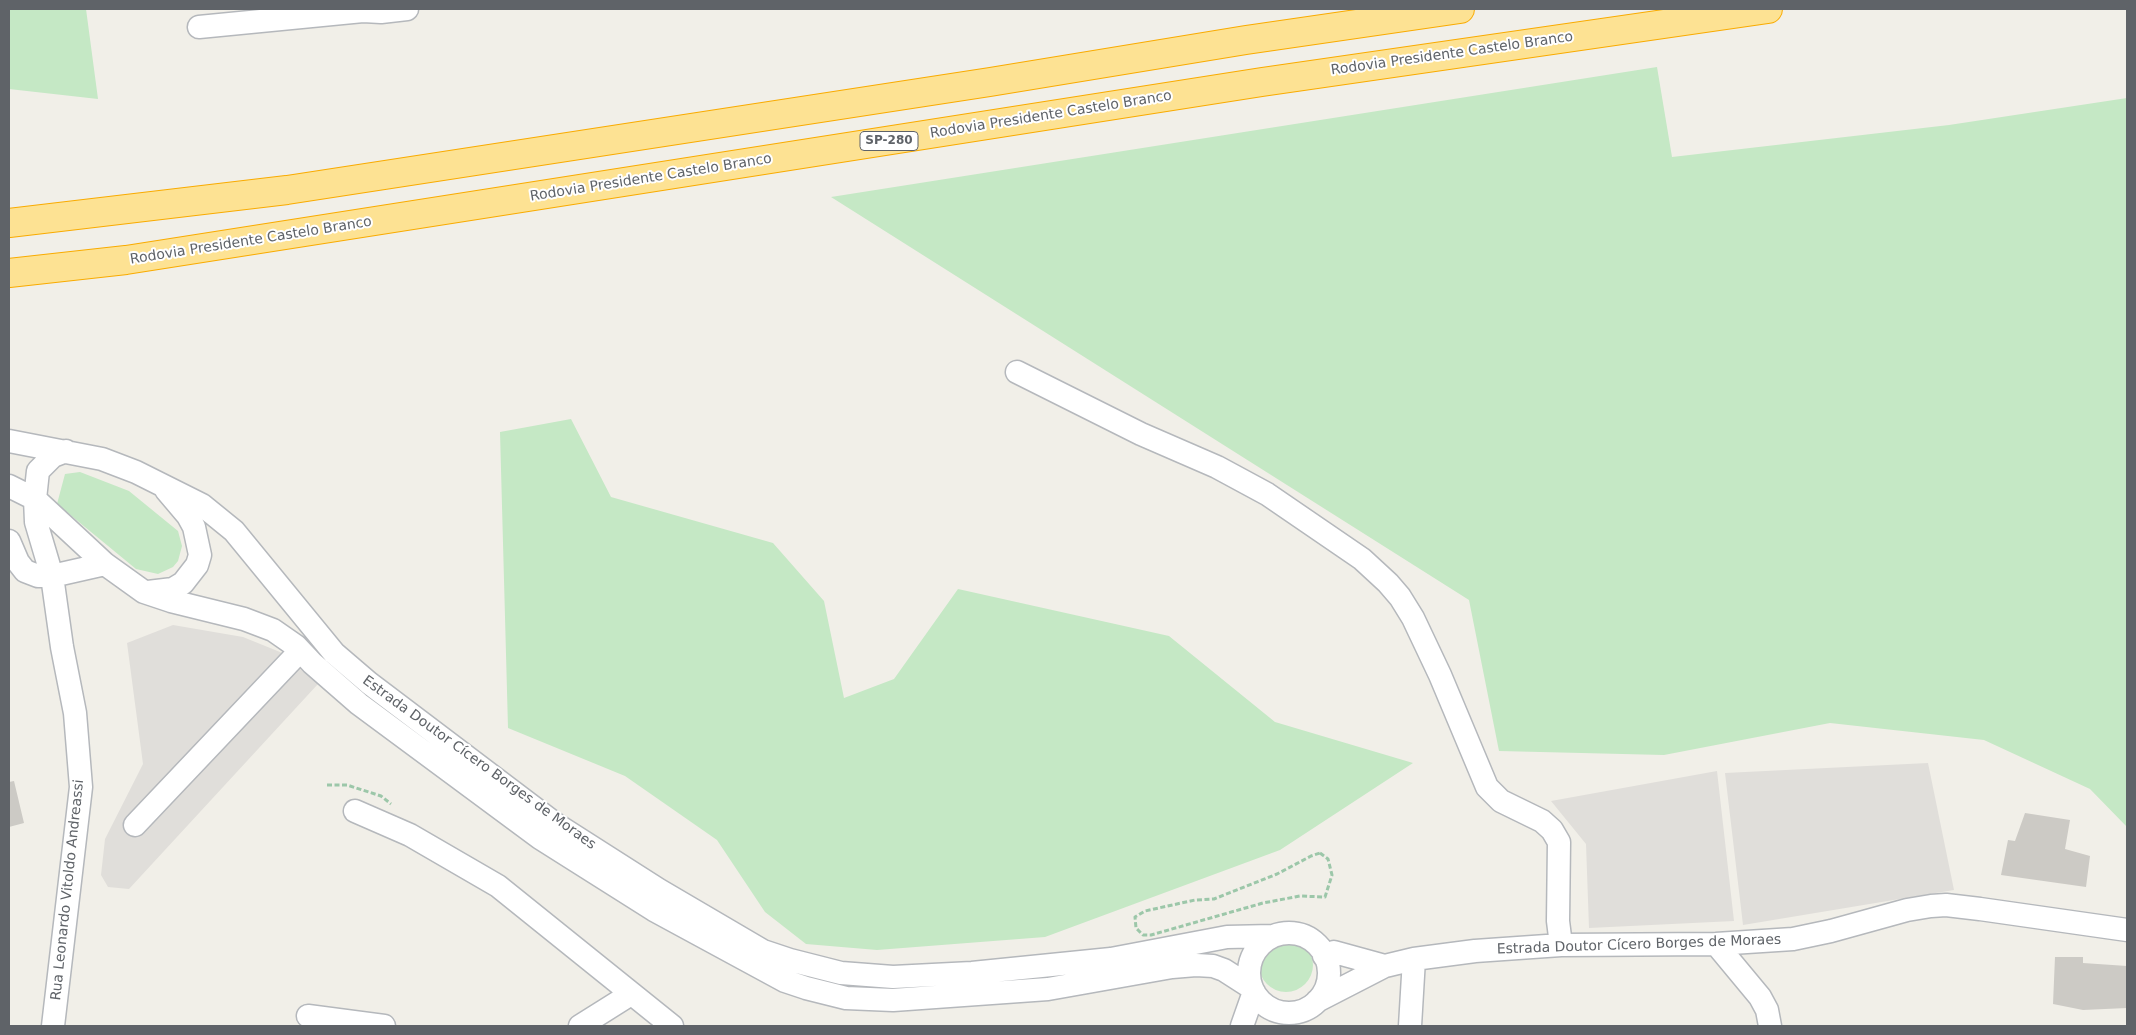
<!DOCTYPE html>
<meta charset="utf-8">
<style>
body{margin:0}
#map{position:relative;width:2136px;height:1035px;overflow:hidden;background:#f1efe8;font-family:"DejaVu Sans",sans-serif}
canvas{display:block}
.frame{position:absolute;inset:0;border:10px solid #5f6368;pointer-events:none}
</style>
<div id="map">
<canvas width="2136" height="1035"></canvas>
<div class="frame"></div>
</div>
<script>
const g = document.querySelector('canvas').getContext('2d');
g.lineJoin = 'round';
function fill(path, color) {
  g.fillStyle = color;
  g.fill(path, 'evenodd');
}
function shape(rows) {
  const path = new Path2D();
  for (const r of rows) {
    if (r.length === 3) {
      path.moveTo(r[0] + r[2], r[1]);
      path.arc(r[0], r[1], r[2], 0, 2 * Math.PI);
      continue;
    }
    path.moveTo(r[0], r[1]);
    for (let i = 2; i < r.length; i += 2) path.lineTo(r[i], r[i + 1]);
  }
  return path;
}
function stroke(path, color, width, dash) {
  g.strokeStyle = color;
  g.lineWidth = width;
  g.lineCap = dash ? 'butt' : 'round';
  g.setLineDash(dash || []);
  g.stroke(path);
}
function drawText(font, color, halo, rows, align = 'center') {
  g.font = font + ' "DejaVu Sans",sans-serif';
  g.lineWidth = 4;
  g.setLineDash([]);
  g.textBaseline = 'middle';
  g.strokeStyle = halo;
  g.fillStyle = color;
  for (const [text, x, y, turn = 0] of rows) {
    g.save();
    g.translate(x, y);
    g.rotate((+turn || 0) * Math.PI / 180);
    g.textAlign = isNaN(turn) ? turn : align;
    if (halo) g.strokeText(text, 0, 0);
    g.fillText(text, 0, 0);
    g.restore();
  }
}
fill(shape([
 [173,625,243,637,280,652,318,684,129,889,108,887,101,875,105,839,143,764,127,643],
 [1928,763,1954,890,1743,925,1725,773],
 [1717,771,1734,921,1589,928,1586,844,1551,801]
]), '#e0deda');
fill(shape([
 [9,9,86,9,98,99,9,89],
 [1657,67,1672,157,1949,125,2127,98,2127,827,2090,789,1984,740,1830,723,1664,755,1499,751,1469,600,831,197],
 [571,419,611,497,773,543,824,601,844,698,894,679,958,589,1169,636,1275,722,1413,763,1280,850,1045,937,877,950,806,944,765,912,717,840,625,776,508,728,500,432],
 [80,472,129,491,178,531,182,546,178,561,173,567,158,574,136,569,57,504,65,474],
 [1286,965,27]
]), '#c5e8c5');
fill(shape([
 [14,781,24,823,9,827,9,782],
 [2025,813,2070,820,2065,849,2090,856,2086,887,2001,875,2008,840,2015,841],
 [2055,957,2083,957,2083,963,2127,966,2127,1008,2083,1010,2053,1004]
]), '#cccac5');
const minor = shape([
 [199,27,363,11,381,12,407,9],
 [1017,372,1141,434,1217,467,1267,494,1362,559,1388,583,1400,597,1413,618,1440,675,1487,787,1501,801,1542,821,1552,830,1559,842,1558,921,1561,945],
 [9,441,102,459,136,472,202,505,234,531,334,653,369,683,554,823,659,890,763,951,790,960,841,973,893,977,972,973,1111,959,1227,937,1272,936],
 [9,486,35,499,105,564,144,592,171,601,244,619,273,630,296,646,312,663,359,704,540,838,654,910,785,981,806,988,846,998,893,1000,1048,989,1172,967,1196,965,1213,966,1224,970,1252,988],
 [9,541,18,562,25,571,38,576,52,576,105,564],
 [148,592,173,589,183,583,197,565,200,555,194,527,188,516,166,490],
 [355,811,410,835,498,886,672,1026],
 [135,825,300,651],
 [1289,973,40],
 [1716,944,1760,997,1767,1010,1770,1026],
 [1324,956,1334,952,1385,966],
 [1317,1001,1385,966,1414,959,1475,951,1561,945,1716,944,1793,939,1831,931,1907,910,1931,906,1946,905,1980,909,2127,930],
 [308,1016,384,1026],
 [53,1026,81,787,75,713,62,647,52,576,36,522,35,499,38,471,53,456,66,451],
 [580,1026,631,994],
 [1242,1026,1254,992],
 [1410,1026,1414,959]
]);
const highway = shape([
 [9,223,287,190,990,82,1246,40,1460,9],
 [9,273,126,260,1262,82,1768,9]
]);
stroke(minor, '#b5b8bc', 25);
stroke(highway, '#f9ab00', 30);
stroke(shape([
 [327,785,347,785,381,796,391,804],
 [1320,853,1328,859,1332,875,1325,897,1300,896,1263,903,1151,935,1143,935,1136,928,1135,917,1145,911,1195,900,1214,899,1277,874,1311,856,1320,853]
]), '#9cc7a9', 3, [5, 2.5]);
stroke(minor, '#fff', 22);
stroke(highway, '#fde293', 28);
for (const [x, y, w] of [
 [889,141,58]
]) {
  const box = new Path2D();
  box.roundRect(x - w / 2, y - 9.5, w, 19, 4);
  g.fillStyle = '#fff';
  g.fill(box);
  stroke(box, '#5f6368', 1);
}
drawText('bold 12px', '#5f6368', null, [
 ["SP-280",889,141]
]);
drawText('14px', '#5f6368', '#fff', [
 ["Rodovia Presidente Castelo Branco",1452,54,-8],
 ["Rodovia Presidente Castelo Branco",1051,115,-9],
 ["Rodovia Presidente Castelo Branco",651,178,-9],
 ["Rodovia Presidente Castelo Branco",251,241,-9],
 ["Estrada Doutor Cícero Borges de Moraes",479,763,36],
 ["Rua Leonardo Vitoldo Andreassi",68,890,-84],
 ["Estrada Doutor Cícero Borges de Moraes",1639,945,-2]
]);
</script>
